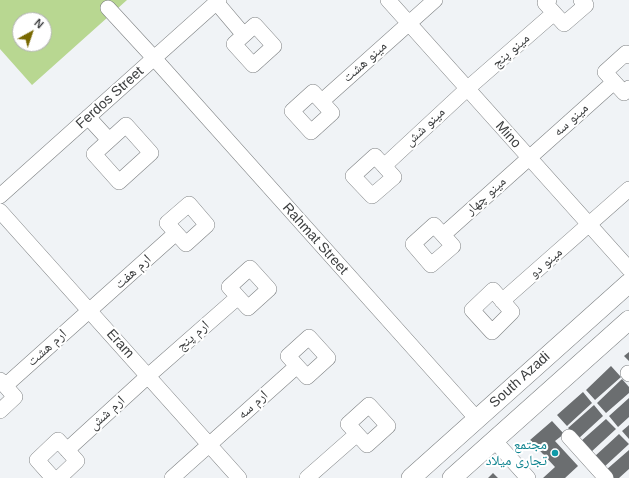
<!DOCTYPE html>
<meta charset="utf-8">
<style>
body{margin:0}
#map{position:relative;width:629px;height:478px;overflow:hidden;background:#f0f3f6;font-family:Helvetica,sans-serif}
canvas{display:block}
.north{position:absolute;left:12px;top:12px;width:40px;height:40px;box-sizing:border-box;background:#fff;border:1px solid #b1b1b2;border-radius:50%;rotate:40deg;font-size:11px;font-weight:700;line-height:16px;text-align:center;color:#3b3d3e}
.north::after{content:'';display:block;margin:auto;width:14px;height:18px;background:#786800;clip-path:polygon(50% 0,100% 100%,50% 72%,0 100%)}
</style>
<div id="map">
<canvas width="629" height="478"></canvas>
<div class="north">N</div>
</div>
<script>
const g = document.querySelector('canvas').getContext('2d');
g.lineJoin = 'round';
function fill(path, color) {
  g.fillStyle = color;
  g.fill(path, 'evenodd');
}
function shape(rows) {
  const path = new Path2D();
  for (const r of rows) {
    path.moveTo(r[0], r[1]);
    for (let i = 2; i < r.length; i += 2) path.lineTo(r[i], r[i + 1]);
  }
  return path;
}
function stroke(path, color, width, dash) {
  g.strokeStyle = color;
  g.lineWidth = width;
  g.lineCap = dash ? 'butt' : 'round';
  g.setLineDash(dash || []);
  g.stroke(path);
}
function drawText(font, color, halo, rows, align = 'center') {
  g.font = font + ' Helvetica,"Noto Naskh Arabic",sans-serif';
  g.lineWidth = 4;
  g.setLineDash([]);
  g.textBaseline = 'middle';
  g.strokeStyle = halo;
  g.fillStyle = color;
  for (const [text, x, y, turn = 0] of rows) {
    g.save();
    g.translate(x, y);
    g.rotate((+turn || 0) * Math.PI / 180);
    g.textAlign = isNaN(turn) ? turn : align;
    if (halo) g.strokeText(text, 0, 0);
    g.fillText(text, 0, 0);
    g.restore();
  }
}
fill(shape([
 [0,0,127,0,32,85,0,49],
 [20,20,44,20,44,44,20,44]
]), '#b8d791');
fill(shape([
 [629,352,629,361,624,356],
 [611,366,621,377,595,400,586,390],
 [622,379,629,387,629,393,606,413,597,403],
 [583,392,592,403,567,426,557,415],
 [629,398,629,417,618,427,609,416],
 [594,405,603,416,578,439,568,428],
 [606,419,616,429,590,453,580,442],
 [552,421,564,434,555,441,578,466,565,478,543,478,555,467,530,440],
 [629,425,629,439,622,431],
 [619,434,629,444,603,468,594,457],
 [629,450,629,469,619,478,613,478,606,470],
 [493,473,498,478,488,478]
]), '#6b6e70');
const minor = shape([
 [388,0,629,269],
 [549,0,545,3,564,24,586,5,581,0],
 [216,2,244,35],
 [108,8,154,58,477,419],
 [255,25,274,46,253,65,234,44,255,25],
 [629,56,626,53,605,72,624,93,629,88],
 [313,92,332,113,311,132,292,111,313,92],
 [322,101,435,0],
 [88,117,109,140],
 [126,125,151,153,119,182,94,154,126,125],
 [375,156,394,177,372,196,353,176,375,156],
 [384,166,467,89,554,13],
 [0,196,219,0],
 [189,204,207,225,186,244,167,223,189,204],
 [0,211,239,478],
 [434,225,453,246,431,265,413,244,434,225],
 [443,235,614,82],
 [250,268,269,289,248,308,229,287,250,268],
 [493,290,512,312,492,332,472,310,493,290],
 [502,301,629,189],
 [309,337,328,358,307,377,288,356,309,337],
 [628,373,629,374],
 [0,380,15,397,0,411],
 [5,386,176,233],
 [369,405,388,426,367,445,348,424,369,405],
 [569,437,606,478],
 [494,440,528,478],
 [67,450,148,376,238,297],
 [53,478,37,460,58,440,77,461,59,478],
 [172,478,297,366],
 [307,478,357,434]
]);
const major = shape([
 [411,478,629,283],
 [452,478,629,320]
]);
stroke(minor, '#7e8183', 16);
stroke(major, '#7e8183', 20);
stroke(minor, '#fff', 15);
stroke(major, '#fff', 19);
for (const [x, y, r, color] of [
 [555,453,4,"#0f9aa8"]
]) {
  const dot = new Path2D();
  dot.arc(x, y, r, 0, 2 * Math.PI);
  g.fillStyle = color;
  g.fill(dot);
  stroke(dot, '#fff', 1.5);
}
drawText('14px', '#3b3d3e', '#fff', [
 ["مینو پنج",511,51,-41],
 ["مینو هشت",365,62,-42],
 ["Ferdos Street",110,98,-42],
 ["مینو سه",571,120,-42],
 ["مینو شش",425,127,-43],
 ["Mino",508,135,48],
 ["مینو چهار",486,196,-42],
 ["Rahmat Street",315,239,48],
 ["مینو دو",546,263,-41],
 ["ارم هفت",133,272,-42],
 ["ارم پنج",193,336,-41],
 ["Eram",120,344,48],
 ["ارم هشت",47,348,-42],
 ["South Azadi",520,380,-42],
 ["ارم سه",253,405,-42],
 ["ارم شش",107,413,-42]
]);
drawText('14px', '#0d838f', '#fff', [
 ["مجتمع",547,445],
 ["تجاری میلاد",547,461]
], 'right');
</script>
